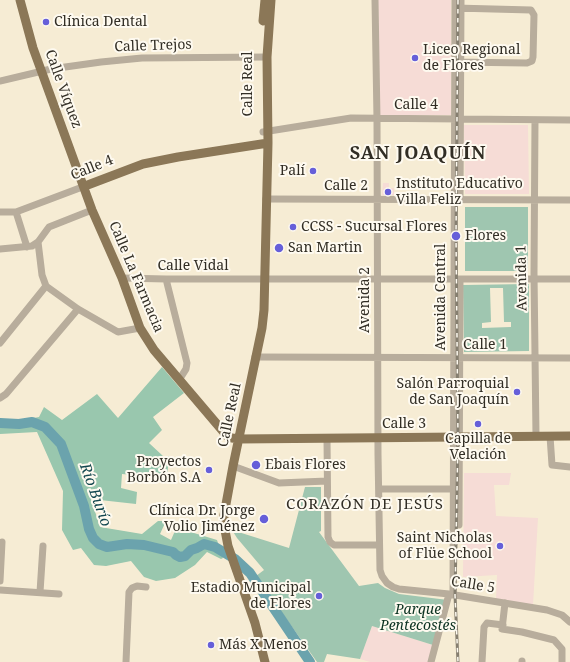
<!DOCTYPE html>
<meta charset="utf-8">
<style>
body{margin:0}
canvas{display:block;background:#f6ecd4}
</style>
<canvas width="570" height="662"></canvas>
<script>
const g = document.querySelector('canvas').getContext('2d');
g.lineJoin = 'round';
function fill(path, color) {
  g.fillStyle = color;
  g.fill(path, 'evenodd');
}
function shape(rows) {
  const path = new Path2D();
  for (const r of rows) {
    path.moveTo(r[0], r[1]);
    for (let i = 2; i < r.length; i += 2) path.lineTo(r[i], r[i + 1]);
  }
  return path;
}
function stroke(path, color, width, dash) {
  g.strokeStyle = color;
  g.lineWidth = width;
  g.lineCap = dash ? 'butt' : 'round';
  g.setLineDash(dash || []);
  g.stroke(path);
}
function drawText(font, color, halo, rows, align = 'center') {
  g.font = font + ' "Noto Serif",serif';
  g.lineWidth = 4;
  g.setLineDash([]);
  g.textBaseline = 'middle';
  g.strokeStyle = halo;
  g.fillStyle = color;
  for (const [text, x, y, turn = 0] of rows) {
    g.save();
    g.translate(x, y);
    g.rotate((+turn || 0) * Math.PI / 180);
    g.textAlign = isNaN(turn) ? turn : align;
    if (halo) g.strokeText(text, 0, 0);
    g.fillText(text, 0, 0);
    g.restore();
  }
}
fill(shape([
 [378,0,451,0,451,115,380,115],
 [464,125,528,125,529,194,465,194],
 [383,183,389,183,389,188,394,188,394,195,382,195],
 [464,473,511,473,509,485,494,485,496,516,538,518,533,605,496,599,497,575,463,577],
 [372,626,433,645,428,662,370,662,360,659]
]), '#f6dcd6');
fill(shape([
 [465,207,528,207,528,271,465,271],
 [529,284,529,351,464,352,463,285],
 [490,288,503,288,504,322,511,322,511,327,482,328,482,323,491,322],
 [305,487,321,487,321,531,319,532,359,586,378,583,385,588,399,594,448,600,433,645,372,626,360,659,327,654,324,662,317,662,256,576,264,570,237,538,232,530,289,548]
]), '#9fc6b0');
fill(shape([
 [162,367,184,393,153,417,162,430,149,443,163,456,169,456,167,478,122,474,121,488,137,492,136,504,91,499,100,527,142,534,158,521,166,521,160,534,171,540,178,524,194,533,217,540,223,558,221,559,207,552,195,565,175,578,156,581,144,577,131,561,106,566,94,565,81,548,73,550,62,530,63,491,37,432,0,434,0,422,7,423,39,417,44,407,62,420,97,394,118,418]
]), '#99c7ae');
stroke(shape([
 [0,423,19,424,32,422,45,427,61,444,84,506,89,529,93,538,99,544,107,547,127,544,144,545,173,552,176,555,180,557,185,556,191,550,197,548,204,544,215,547,235,559,250,573,310,662]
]), '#6ba3ad', 10);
stroke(shape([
 [375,0,377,119,378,454,380,570,382,576,387,583,393,587,399,589,449,594,547,610,562,615,570,622],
 [454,62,527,63,532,61,533,57,534,15,531,10,455,8],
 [0,81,51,69,101,62,142,58,267,57],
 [535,120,534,273,536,436],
 [263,132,351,118,570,120],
 [266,199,570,200],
 [460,200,461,0],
 [0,212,16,212,85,186],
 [16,212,27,247],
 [38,242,42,275,46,286,78,309,118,332,140,328],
 [0,249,32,246,38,242,49,227,92,210],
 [122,278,166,279,570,279],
 [166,279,187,363,186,369,179,380],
 [0,343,46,286],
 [255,357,570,358],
 [0,398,6,394,78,309],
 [550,436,552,465,570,467],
 [327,439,328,537,330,542,334,545,379,545],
 [233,466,279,483,327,481],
 [379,489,457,489],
 [459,525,460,279],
 [0,581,2,542],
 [0,590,59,594],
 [40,592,43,546],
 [453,595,455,0],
 [505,603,502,629,522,632,554,640,562,649,562,662],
 [126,662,129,592,132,588,137,586,146,587],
 [431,662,449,594],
 [482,662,484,627,487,623,503,625],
 [522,662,522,661]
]), '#b8ad9c', 7);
stroke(shape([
 [20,0,33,48,92,210,122,278,140,328,154,350,227,436,232,438,239,439,570,436],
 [263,21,265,0],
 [85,186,143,164,178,157,268,143],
 [265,662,255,623,228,546,224,525,224,515,233,466,262,328,264,310,268,143,267,57,271,0]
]), '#8b7757', 9);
const rail = shape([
 [458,0,456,236,458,438,455,595,458,662]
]);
stroke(rail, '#867f70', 3);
stroke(rail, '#fefaf0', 1.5, [4.5]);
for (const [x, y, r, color] of [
 [46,22,4,"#665fd9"],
 [415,58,4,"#665fd9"],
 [313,171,4,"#665fd9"],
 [388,192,4,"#665fd9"],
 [293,227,4,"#665fd9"],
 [456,236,5,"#665fd9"],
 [279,248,5,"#665fd9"],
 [517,392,4,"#665fd9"],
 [478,424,4,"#665fd9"],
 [256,465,5,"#665fd9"],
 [209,470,4,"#665fd9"],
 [264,519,5,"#665fd9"],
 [500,546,4,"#665fd9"],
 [319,596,4,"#665fd9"],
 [211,645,4,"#665fd9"]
]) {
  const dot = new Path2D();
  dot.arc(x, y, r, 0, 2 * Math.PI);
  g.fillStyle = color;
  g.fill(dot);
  stroke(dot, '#fefaf0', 1.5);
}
drawText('14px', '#312d24', '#fefaf0', [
 ["Clínica Dental",54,22],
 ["Liceo Regional",423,50],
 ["de Flores",423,66],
 ["Palí",305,171,"right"],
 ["Instituto Educativo",396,184],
 ["Villa Feliz",396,200],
 ["CCSS - Sucursal Flores",301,227],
 ["Flores",465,236],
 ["San Martin",288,248],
 ["Salón Parroquial",509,384,"right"],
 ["de San Joaquín",509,400,"right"],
 ["Capilla de",478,439,"center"],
 ["Velación",478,455,"center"],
 ["Proyectos",201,462,"right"],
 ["Borbón S.A",201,478,"right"],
 ["Ebais Flores",265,465],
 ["Clínica Dr. Jorge",255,511,"right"],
 ["Volio Jiménez",255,527,"right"],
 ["Saint Nicholas",492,538,"right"],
 ["of Flüe School",492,554,"right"],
 ["Estadio Municipal",311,588,"right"],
 ["de Flores",311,604,"right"],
 ["Más X Menos",219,645]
], 'left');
drawText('14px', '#312d24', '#fefaf0', [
 ["Calle Trejos",153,46,-2],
 ["Calle Real",248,84,-90],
 ["Calle Víquez",63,89,70],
 ["Calle 4",416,105],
 ["Calle 4",92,168,-22],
 ["Calle 2",346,186],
 ["Calle Vidal",193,266],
 ["Calle La Farmacia",136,277,67],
 ["Avenida 1",522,278,-91],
 ["Avenida Central",441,297,-90],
 ["Avenida 2",365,300,-90],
 ["Calle 1",485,345],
 ["Calle Real",230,415,-78],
 ["Calle 3",404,424],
 ["Calle 5",473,585,9]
]);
drawText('italic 14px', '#0b3221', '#fefaf0', [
 ["Parque",418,610],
 ["Pentecostés",418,626]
]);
drawText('italic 15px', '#13474f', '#fefaf0', [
 ["Río Burío",95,495,70]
]);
g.letterSpacing = '1px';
drawText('15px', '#312d24', '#fefaf0', [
 ["CORAZÓN DE JESÚS",365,505]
]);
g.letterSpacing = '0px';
g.letterSpacing = '1px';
drawText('bold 18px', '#312d24', '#fefaf0', [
 ["SAN JOAQUÍN",418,154]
]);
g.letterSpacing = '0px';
</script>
